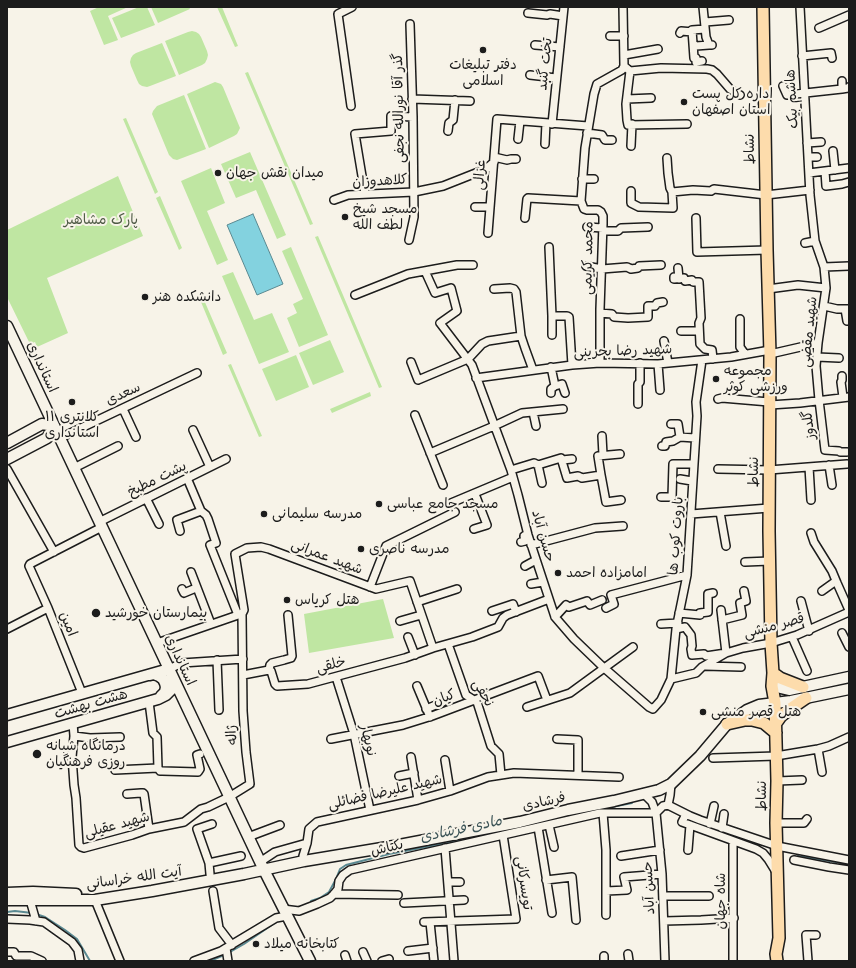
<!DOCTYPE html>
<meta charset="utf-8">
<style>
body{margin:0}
#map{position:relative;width:856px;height:968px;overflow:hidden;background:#f7f3e8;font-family:"Comic Neue",sans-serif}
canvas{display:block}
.frame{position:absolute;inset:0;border:8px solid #1c1c1c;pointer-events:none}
</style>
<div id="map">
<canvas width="856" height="968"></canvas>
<div class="frame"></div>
</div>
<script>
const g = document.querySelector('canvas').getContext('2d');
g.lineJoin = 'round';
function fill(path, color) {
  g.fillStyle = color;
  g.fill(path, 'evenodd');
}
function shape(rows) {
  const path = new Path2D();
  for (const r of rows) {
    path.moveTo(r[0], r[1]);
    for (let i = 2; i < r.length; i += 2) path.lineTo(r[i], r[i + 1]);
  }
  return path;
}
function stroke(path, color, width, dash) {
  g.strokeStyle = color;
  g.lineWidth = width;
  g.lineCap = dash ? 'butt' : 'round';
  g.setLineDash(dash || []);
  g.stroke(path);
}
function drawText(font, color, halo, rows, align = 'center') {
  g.font = font + ' "Comic Neue","Playpen Sans Arabic",sans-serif';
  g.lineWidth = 4;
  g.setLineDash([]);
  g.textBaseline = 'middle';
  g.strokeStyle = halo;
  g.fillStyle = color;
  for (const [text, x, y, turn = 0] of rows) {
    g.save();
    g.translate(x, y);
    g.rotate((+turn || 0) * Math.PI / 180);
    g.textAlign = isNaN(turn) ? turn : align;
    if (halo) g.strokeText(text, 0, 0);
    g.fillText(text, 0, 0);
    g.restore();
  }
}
fill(shape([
 [99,7,128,7,108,16,118,40,104,45,90,11],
 [139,7,147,7,155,25,121,38,112,18],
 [151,7,189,7,190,9,158,23],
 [217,7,222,7,238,46,235,47],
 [192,31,196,32,199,34,201,37,207,51,208,55,207,59,205,63,202,65,179,75,165,41,188,32],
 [162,43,176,76,150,86,147,87,142,86,139,84,137,80,131,66,130,62,131,58,133,55,136,53],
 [248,72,313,224,310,225,245,73],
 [215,82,221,84,223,87,240,128,237,134,234,136,209,148,187,94],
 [184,95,206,149,177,160,173,159,169,155,152,114,153,111,157,106],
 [126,118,158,192,155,194,123,119],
 [250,152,286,235,277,239,256,190,236,198,221,164],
 [211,168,225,203,207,211,228,260,217,265,181,181],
 [118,176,143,236,47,278,68,333,37,347,35,342,30,344,7,297,7,230],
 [160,196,182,248,179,250,156,198],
 [318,236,382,387,379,388,315,237],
 [291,247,328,335,299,347,287,318,297,313,293,304,303,299,282,251],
 [233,272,254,320,272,313,289,352,259,364,222,276],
 [204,300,227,353,223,355,201,302],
 [330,340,344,372,313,385,299,353],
 [296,355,309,387,276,401,262,369],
 [231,364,262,436,259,437,228,365],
 [370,392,371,396,332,413,330,409],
 [383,599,394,638,309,653,304,614]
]), '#bfe6a2');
const water = shape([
 [253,214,283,284,257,295,227,225,253,214]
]);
fill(water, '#83d2df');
stroke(water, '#5a8991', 1);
stroke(shape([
 [498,833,566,816,632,803],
 [798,856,849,864],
 [311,901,320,898,329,892,336,879,340,869,346,865,389,854,484,836],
 [7,912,15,911,32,913],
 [36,914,45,917,65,930,77,939,90,961],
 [230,952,244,944,279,920],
 [210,961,224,955]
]), '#5a8991', 2);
const street = shape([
 [623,7,624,66],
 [703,7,706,37,709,45,712,45],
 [800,7,810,195,815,241,824,267,826,288,818,343,816,366,819,400,825,450,839,451,840,452,847,452],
 [528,13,547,15,550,14,563,16],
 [705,22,729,20],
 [819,28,849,15],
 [705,29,692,30,693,44,696,46,709,45],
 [680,33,681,31,693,32],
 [610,36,624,36],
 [693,44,694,58,696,58,696,62,702,61],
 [535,45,560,47],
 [624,55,658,49],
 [802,56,831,53,832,58],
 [624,66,630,71,626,104,627,120,628,125,687,124],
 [630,71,661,68,707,69,712,70,717,74,730,89,740,95],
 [530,75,556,78],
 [783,86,787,95,842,89,848,88,849,87],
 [842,89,842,81],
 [412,99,470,101],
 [627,99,651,98],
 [351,106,338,14,352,7],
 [552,124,564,7],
 [448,131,449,123,453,120,455,100],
 [587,133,602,135,605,140,612,140],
 [518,139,520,121],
 [807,143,821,142],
 [545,144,546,123],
 [631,146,632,124],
 [833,151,835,170],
 [494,157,507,160,511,159,516,159],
 [809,157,817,157],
 [825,171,826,186,842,184,849,182],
 [809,173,849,168],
 [582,179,594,179],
 [631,191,631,203,639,207,673,208,672,192,670,188,668,173,667,158],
 [672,192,693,190,711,191,714,189,766,195,810,190],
 [365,194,355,134,391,131,391,116,413,117],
 [334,200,348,195,414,192,443,186,486,169,494,162],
 [475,207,490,207],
 [525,218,527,199,528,198,581,201],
 [696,218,697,252,767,250],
 [587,227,603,228],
 [603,231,618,231,621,228,648,227],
 [488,233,497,119,588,126],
 [409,240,414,217,413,117,410,24],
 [805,243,815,241],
 [549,247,552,316,552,335],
 [586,266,602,269,627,267,631,269,638,268,639,266,661,265],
 [824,267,849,266],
 [678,268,679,279],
 [425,271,435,293,451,288,457,311,440,323,472,365,511,470,518,495,528,535,555,617,574,639,603,667,649,707,653,709,661,700,671,679,676,629,687,575,697,416,696,402,702,360],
 [674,277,674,279,684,278,685,281,692,280,693,282,699,282,701,318,699,323,700,344,705,349,712,350,713,359],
 [494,289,510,288,514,289,516,292,521,336,525,348,533,370],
 [768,289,798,285,826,288],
 [355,295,408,274,457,265,473,265],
 [824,306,837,309,849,309],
 [845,309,847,321],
 [600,313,612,314,614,317,628,318,648,317,648,306,655,306,657,303,663,302],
 [552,316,567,316,569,317,572,365],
 [740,319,740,347,745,354],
 [681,331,699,331],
 [664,341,668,363],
 [770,354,818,343],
 [817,357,839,358],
 [411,362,418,380,468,359,482,344,488,341,521,336],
 [600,363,600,309,603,224,603,216,601,212,598,210,587,210,584,209,581,201,585,148,594,94,597,84,622,70,624,66],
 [658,364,660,390],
 [551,367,555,386],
 [842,376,842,380,841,382,843,397],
 [476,378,572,365,600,363,658,364,731,357,770,350],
 [551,393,551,389,555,386,562,384,565,393],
 [718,399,722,398,769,402],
 [638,404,638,384,640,382,640,363],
 [770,405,800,403,849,397],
 [123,409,136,437],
 [533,412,536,426],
 [415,415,443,485],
 [671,424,678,424,680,437],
 [193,430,210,467],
 [602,436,603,455],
 [60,438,197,373],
 [662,446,665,446,666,442,673,441,680,437,695,438],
 [430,453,494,426,522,413,563,409],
 [562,460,572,459],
 [538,465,542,483],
 [829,465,832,485],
 [809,467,811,500],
 [74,468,118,446],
 [7,469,54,552],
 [718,469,769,470,847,464],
 [511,470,534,463,538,465,561,458,567,478,578,476,582,478,601,475,598,456,620,454],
 [601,475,606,502,621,500],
 [187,478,201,511,206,515,208,519,216,543,210,545,238,615],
 [680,479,692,481],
 [661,497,672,497,673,464,694,464],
 [146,498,159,524],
 [451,503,513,477],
 [720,512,726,546],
 [691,514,769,508],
 [99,522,226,459],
 [474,529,487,525,475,494],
 [180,531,177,520,201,511],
 [811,533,814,542,832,571,837,583,849,610],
 [521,542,525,541,524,536,526,535],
 [531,545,595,528,623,526],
 [745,562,770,561],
 [525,566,536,560],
 [191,572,211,624],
 [531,584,543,582],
 [370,587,386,546,455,512],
 [182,589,184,593,196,588],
 [822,591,836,581],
 [801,601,809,631],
 [417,602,457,589],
 [606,608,614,604,611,595,687,575],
 [492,611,513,604,516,612],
 [679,613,700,615,700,613,708,612,708,594,713,593],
 [555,617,566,605,569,607,587,601,590,605,602,600],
 [722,620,742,615,740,603,746,601,744,591],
 [400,621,421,615],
 [661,624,678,623],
 [7,629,48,608],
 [676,629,685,627,691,635,692,646,691,649,692,655,704,654,706,656,726,653,721,610],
 [842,633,849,647],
 [408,637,415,655],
 [792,637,807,671],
 [157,643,241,614],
 [448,644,466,695,477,702,491,746,499,754,501,775],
 [217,660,219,710],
 [705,666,741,667],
 [169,669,182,663,243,659],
 [269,670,270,665,272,663,284,660,291,658,292,656,288,615],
 [243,675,269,670,271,671,275,684,277,686,308,684,405,658,433,648],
 [336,677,354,734,370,810],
 [671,679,696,673,702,667,726,653,743,648,771,643,797,635,849,612],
 [417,686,430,717],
 [82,693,48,608,29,566,30,564,102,527],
 [149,702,153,733,157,737,158,768,160,771,162,771,198,772,200,769,197,755,200,754],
 [527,707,570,693,633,647],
 [426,709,443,702],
 [73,723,74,736,72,757,74,785,76,798,79,845,81,847,84,848,132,835,149,829,184,822,201,809,208,807,229,797,250,784,246,752,243,711,242,614,244,610,235,554,247,548,261,547,269,549,376,589,410,581,433,648,472,637,498,627,503,618,507,615,549,599],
 [74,736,90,738,120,737],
 [331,739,403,725,432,716,538,676,547,700],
 [557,739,578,740,578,775],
 [818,749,822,772],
 [411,757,418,800],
 [713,758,776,756,818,749,829,746,849,737],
 [445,760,450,791],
 [115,770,158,768],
 [399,776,414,773],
 [777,781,802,780],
 [127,794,141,793,143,793,144,794,149,829],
 [644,794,652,802,656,813,662,874,665,961],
 [668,805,670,795,671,784],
 [603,813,606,850,606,915],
 [656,813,663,806,668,805,690,816,700,820,777,846,849,860],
 [686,814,682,822,756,849,763,853,768,859,776,872],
 [776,823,804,823,807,819],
 [710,824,714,806],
 [549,825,554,847],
 [538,827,552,913],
 [722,828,724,814],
 [248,837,280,825],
 [733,841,733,961],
 [445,848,454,961],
 [688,850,690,825],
 [621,856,660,850],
 [794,860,829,867,849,870],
 [304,861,303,856,307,843,309,829,317,822,418,800,450,791,488,777,514,773,619,777],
 [260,862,275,852,307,843],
 [209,863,241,856],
 [210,874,209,863,197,829,212,824],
 [546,880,572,877,576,920],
 [448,882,460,882],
 [213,891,219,928,232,945],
 [606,891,627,890,624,877,662,874],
 [334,894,398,895],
 [663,896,709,896],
 [30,900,36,921],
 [95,900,120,961],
 [404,903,464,900],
 [283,909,299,911,317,904,330,898,334,894,338,889,339,881,343,875,350,870,600,813,656,813],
 [7,919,30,920,44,922,72,942,78,950,80,961],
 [664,921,701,920,734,918],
 [424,922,516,919,503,835],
 [430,922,434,961],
 [226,948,228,961],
 [408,951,433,948],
 [7,952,14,952,16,956,31,956,42,961],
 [363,952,367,961],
 [628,954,629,961],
 [345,955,347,961],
 [604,956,604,961],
 [194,961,221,951,276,918,287,916],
 [382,961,389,959],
 [808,961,806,935,816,935]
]);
const secondary = shape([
 [7,326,264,870,310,961],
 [7,443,42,424,54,426,47,438,7,459],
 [150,675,154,674,159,676,163,679,165,683,166,687,165,692,161,696],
 [772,686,789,690,849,677],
 [7,715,169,669],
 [7,742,158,699,166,695,171,690,175,682],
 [7,893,33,892,76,894],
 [7,900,95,900,152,891,244,874,304,861,394,846,520,822,568,810,614,801,659,790,671,784,700,756,727,724,747,710,759,705,791,701,849,689]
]);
const primary = shape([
 [763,7,767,250,770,354,769,531,771,643,773,673,772,686,775,703,777,781,776,823,779,938,776,954,777,961],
 [773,673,780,678,803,687],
 [776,723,781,716,790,709,806,698],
 [727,724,745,720,752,720,764,723,776,733]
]);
stroke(street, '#1c1c1c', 10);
stroke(secondary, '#1c1c1c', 13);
stroke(primary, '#1c1c1c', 14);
stroke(street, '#f7f3e8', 7);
stroke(secondary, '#f7f3e8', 10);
stroke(primary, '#fddcac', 11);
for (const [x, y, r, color] of [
 [483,50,4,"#1c1c1c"],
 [684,102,4,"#1c1c1c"],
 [218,173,4,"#1c1c1c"],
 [345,217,4,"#1c1c1c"],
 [145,297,4,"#1c1c1c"],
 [716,379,4,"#1c1c1c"],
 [72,402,4,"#1c1c1c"],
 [379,504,4,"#1c1c1c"],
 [264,514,4,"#1c1c1c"],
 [361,549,4,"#1c1c1c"],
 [558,573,4,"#1c1c1c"],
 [287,600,4,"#1c1c1c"],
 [96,613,5,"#1c1c1c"],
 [703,712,4,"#1c1c1c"],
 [37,754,5,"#1c1c1c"],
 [256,944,4,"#1c1c1c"]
]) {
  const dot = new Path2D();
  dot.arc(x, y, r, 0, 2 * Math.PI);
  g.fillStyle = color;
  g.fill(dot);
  stroke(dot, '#f7f3e8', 1.5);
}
drawText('14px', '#1c1c1c', '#f7f3e8', [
 ["تخت گنبد",545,64,-84],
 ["هاشم بیک",792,99,-93],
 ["گذر آقا نورالله نجفی",399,108,-91],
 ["نشاط",750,149,-91],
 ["غزالی",480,175,-86],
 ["کلاهدوزان",380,181,-3],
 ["محمد کریمی",588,258,-89],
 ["شهید مقضی",809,332,-84],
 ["شهید رضا بحرینی",623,351,-2],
 ["استانداری",42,367,65],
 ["سعدی",123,394,-25],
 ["گلدوز",809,425,-97],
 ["نشاط",754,472,-90],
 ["پشت مطبخ",157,479,-26],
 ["حسن آباد",543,536,74],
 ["باروت کوب ها",676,536,-86],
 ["شهید عمرانی",327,557,21],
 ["امین",68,624,68],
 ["قصر منشی",774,626,-15],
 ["استانداری",180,660,65],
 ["خلقی",331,665,-15],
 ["نجفی",483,693,60],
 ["کیان",444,698,-21],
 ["هشت بهشت",91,704,-16],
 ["ژاله",232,735,-94],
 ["نوبهار",368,740,76],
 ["شهید علیرضا فضائلی",385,792,-13],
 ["نشاط",762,796,-90],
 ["فرشادی",544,802,-13],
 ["شهید عقیلی",117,825,-15],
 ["بکتاش",387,848,-13],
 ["آیت الله خراسانی",134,878,-8],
 ["تویسرکانی",524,883,82],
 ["حسن آباد",649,888,-93],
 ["شاه جهان",721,901,-90]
]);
drawText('14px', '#1c1c1c', '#f7f3e8', [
 ["دفتر تبلیغات",483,65,"center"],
 ["اسلامی",483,81,"center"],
 ["اداره کل پست",692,94],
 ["استان اصفهان",692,110],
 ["میدان نقش جهان",226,173],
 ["مسجد شیخ",353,209],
 ["لطف الله",353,225],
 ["دانشکده هنر",153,297],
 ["مجموعه",724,371],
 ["ورزشی کوثر",724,387],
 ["کلانتری ۱۱",72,417,"center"],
 ["استانداری",72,433,"center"],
 ["مسجد جامع عباسی",387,504],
 ["مدرسه سلیمانی",272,514],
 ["مدرسه ناصری",369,549],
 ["امامزاده احمد",566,573],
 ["هتل کریاس",295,600],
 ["بیمارستان خورشید",105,613],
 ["هتل قصر منشی",711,712],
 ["درمانگاه شبانه",46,746],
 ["روزی فرهنگیان",46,762],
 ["کتابخانه میلاد",264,944]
], 'left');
drawText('14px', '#4d5944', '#f7f3e8', [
 ["پارک مشاهیر",101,220]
]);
drawText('italic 15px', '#3b5356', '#f7f3e8', [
 ["مادی فرشادی",461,829,-12]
]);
</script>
